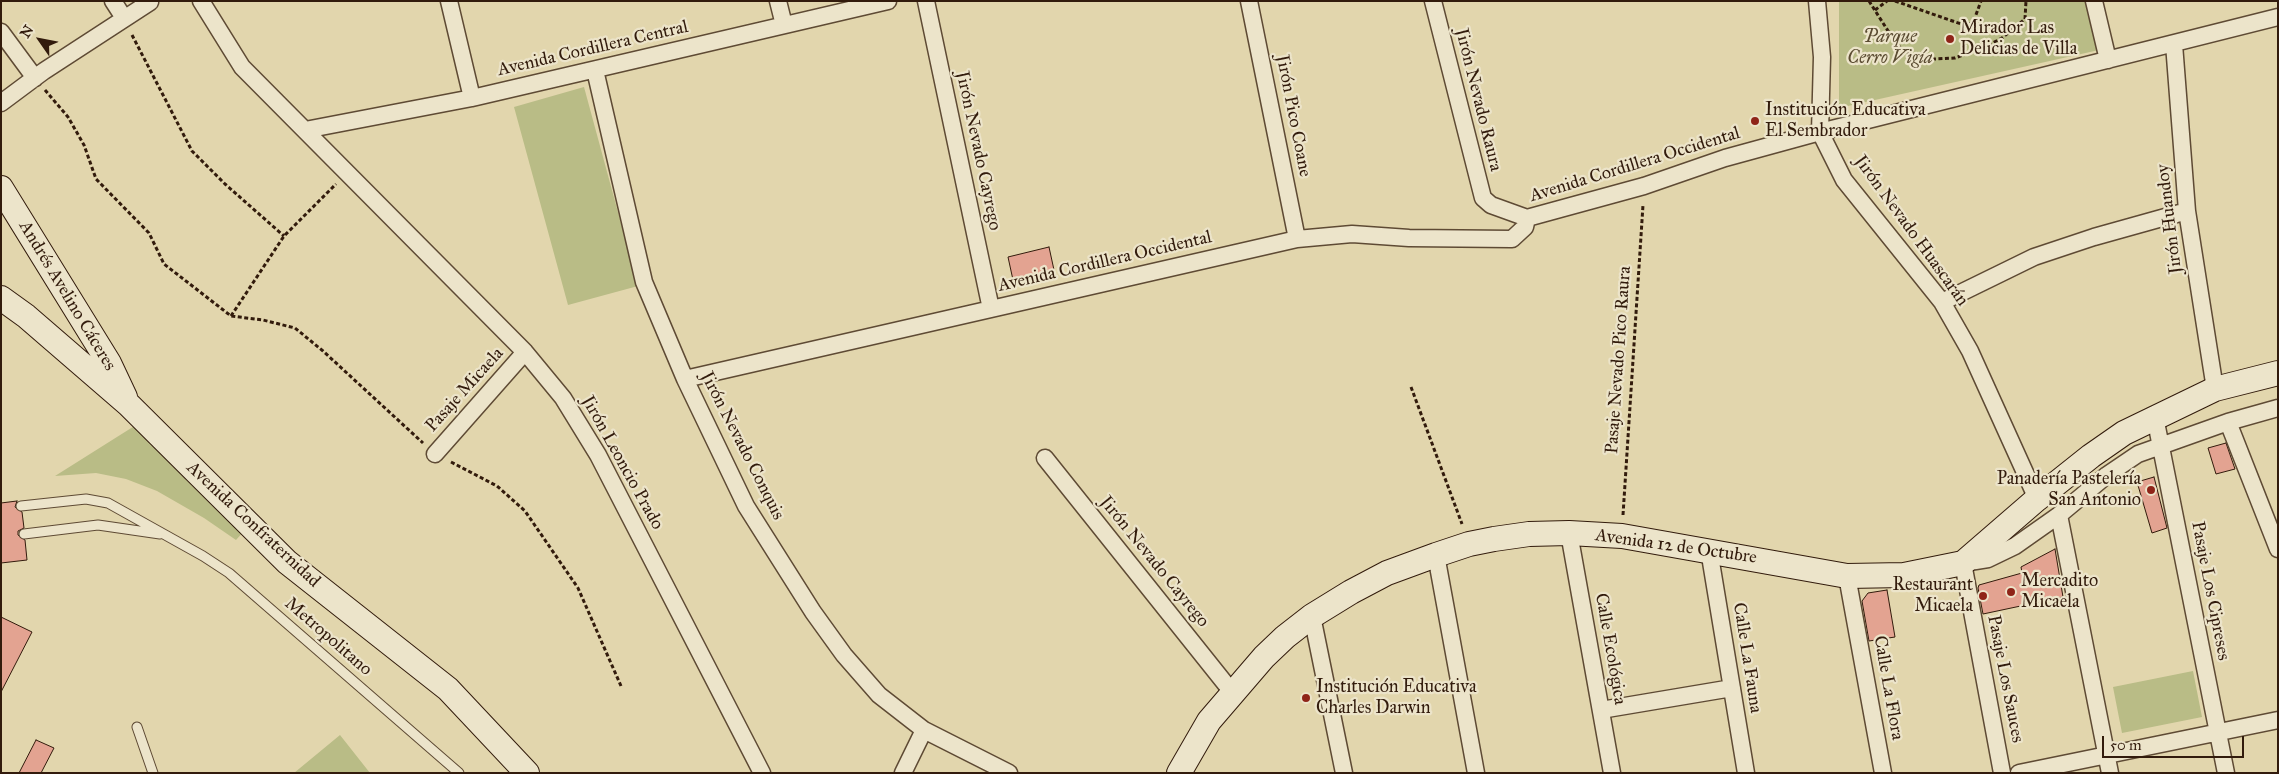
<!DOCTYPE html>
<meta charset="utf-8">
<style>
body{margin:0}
#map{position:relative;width:2279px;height:774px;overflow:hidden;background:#e2d6ad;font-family:"IM FELL Great Primer",serif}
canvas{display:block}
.frame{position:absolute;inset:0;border:2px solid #321b0c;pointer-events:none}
.north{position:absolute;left:15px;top:15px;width:50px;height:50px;-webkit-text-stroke:4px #ece4ca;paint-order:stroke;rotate:303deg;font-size:14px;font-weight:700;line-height:20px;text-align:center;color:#321b0c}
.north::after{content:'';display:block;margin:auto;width:18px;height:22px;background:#321b0c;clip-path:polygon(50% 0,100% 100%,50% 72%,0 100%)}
.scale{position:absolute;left:2102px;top:736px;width:142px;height:22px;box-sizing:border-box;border:2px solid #321b0c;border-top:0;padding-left:6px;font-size:15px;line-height:18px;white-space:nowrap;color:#321b0c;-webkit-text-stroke:4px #ece4ca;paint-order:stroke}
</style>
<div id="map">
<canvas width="2279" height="774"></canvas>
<div class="frame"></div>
<div class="north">N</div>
<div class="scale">50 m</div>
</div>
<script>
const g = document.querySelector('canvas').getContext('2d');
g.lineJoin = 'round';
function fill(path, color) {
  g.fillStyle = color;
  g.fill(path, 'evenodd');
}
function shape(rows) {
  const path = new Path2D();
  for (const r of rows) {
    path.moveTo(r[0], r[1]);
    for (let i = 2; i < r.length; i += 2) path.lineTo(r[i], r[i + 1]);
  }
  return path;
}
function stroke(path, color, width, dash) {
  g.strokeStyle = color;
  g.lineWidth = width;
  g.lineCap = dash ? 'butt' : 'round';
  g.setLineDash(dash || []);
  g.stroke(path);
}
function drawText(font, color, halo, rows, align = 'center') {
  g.font = font + ' "IM FELL Great Primer",serif';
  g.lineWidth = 4.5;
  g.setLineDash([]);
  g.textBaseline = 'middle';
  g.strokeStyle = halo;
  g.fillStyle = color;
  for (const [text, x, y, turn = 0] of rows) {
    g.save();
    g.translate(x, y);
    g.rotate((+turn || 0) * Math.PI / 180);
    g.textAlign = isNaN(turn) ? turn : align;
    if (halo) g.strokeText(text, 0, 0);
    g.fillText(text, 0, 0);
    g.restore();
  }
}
fill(shape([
 [1839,1,2087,1,2099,50,1839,108],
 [584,87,638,286,568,305,514,107],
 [136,425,245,530,236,540,204,518,157,491,126,479,96,473,55,476],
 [2193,671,2202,717,2122,733,2113,687],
 [340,735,370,773,294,773]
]), '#b9bc86');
const building = shape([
 [1049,247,1054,270,1013,280,1008,257,1049,247],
 [2226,443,2235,469,2216,474,2208,448,2226,443],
 [2154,477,2167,528,2152,533,2137,482,2154,477],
 [17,501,15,507,22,512,24,528,18,531,18,535,25,540,27,560,1,563,1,503,17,501],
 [2055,549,2063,597,1983,614,1978,588,1979,585,2022,573,2021,567,2055,549],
 [1887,590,1895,637,1869,641,1862,601,1868,593,1887,590],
 [1,617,32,632,1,692,1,617],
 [36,740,54,748,41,773,19,773,36,740]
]);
fill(building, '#e3a391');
stroke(building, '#321b0c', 1);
const lane = shape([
 [21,506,86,499,108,503,203,556,229,573,459,773],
 [24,534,98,525,160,534],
 [137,727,153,773]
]);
const street = shape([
 [113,1,124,18],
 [201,1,242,67,525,352,563,398,598,455,762,773],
 [449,1,472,98],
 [778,1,784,25],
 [926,1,991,309],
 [1249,1,1297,239],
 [1433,1,1483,198,1491,205,1527,218,1644,186,1725,158,1820,132,2278,17],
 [1817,1,1822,57,1820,132,1844,180,1942,302,1970,351,2037,499],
 [2094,1,2108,60],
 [1,32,35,78],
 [2174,44,2187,211,2215,389],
 [595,70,644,282,685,379,746,506,813,612,844,655,879,695,924,730,1009,773],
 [1,103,44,71,150,2],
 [305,130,472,98,888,1],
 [1942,302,2034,257,2094,237,2187,211],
 [685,379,1297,239,1352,234,1409,238,1512,239,1525,227,1527,218],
 [2155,417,2226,773],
 [2228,422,2278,549],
 [435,454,525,352],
 [1045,458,1232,692],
 [2059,515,2110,773],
 [1569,533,1612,773],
 [1709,550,1746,773],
 [1436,555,1476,773],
 [1847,576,1883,773],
 [1312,616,1344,773],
 [1601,710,1732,688],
 [903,773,924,730],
 [2002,773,1963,563,1988,559,2015,546,2059,515,2107,475,2138,454,2228,422,2278,408],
 [2019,773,2278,720]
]);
const secondary = shape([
 [1,188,109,363,125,397],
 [1,298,26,316,129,405,287,562,448,689,527,773],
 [1179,773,1209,721,1264,657,1285,637,1312,616,1351,592,1387,573,1436,555,1469,544,1494,539,1529,534,1569,533,1622,536,1847,576,1904,575,1963,563,2037,499,2091,456,2124,433,2215,389,2278,373]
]);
stroke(lane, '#5e4a34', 11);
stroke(street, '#5e4a34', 19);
stroke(secondary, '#321b0c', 26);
stroke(shape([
 [1869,1,1897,45,1914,57,1934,59,1955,58,1983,48,2002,38,2025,19,2026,1],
 [1895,1,1964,25,1973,23,1981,1],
 [1875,10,1887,1],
 [132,35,192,151,225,184,284,236],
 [45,90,68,117,84,145,96,179,149,233,164,264,231,316,263,320,295,328,323,351,423,443],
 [231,316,284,236,336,184],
 [1411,387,1462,524],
 [451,462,497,486,525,511,578,588,621,686],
 [1623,515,1643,205]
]), '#321b0c', 3, [4, 2.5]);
stroke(lane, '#ece4ca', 9);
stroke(street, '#ece4ca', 16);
stroke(secondary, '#ece4ca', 24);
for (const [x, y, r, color] of [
 [1950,39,5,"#8f2418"],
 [1755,121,5,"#8f2418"],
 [2151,490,5,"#8f2418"],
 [2011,592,5,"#8f2418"],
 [1983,596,5,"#8f2418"],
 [1306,698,5,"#8f2418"]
]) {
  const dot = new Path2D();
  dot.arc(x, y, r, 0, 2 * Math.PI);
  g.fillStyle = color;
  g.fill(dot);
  stroke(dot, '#ece4ca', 2);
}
drawText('18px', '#321b0c', '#ece4ca', [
 ["Mirador Las",1960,29],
 ["Delicias de Villa",1960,50],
 ["Institución Educativa",1765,111],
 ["El Sembrador",1765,132],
 ["Panadería Pastelería",2141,480,"right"],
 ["San Antonio",2141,501,"right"],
 ["Mercadito",2021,582],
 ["Micaela",2021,603],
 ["Restaurant",1973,586,"right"],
 ["Micaela",1973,607,"right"],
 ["Institución Educativa",1316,688],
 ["Charles Darwin",1316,709]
], 'left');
drawText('italic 18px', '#5a4b31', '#ece4ca', [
 ["Parque",1890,38],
 ["Cerro Vigía",1890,59]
]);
drawText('18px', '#321b0c', '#ece4ca', [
 ["Avenida Cordillera Central",593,49,-13],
 ["Jirón Nevado Raura",1478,100,76],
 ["Jirón Pico Coane",1293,116,79],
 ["Jirón Nevado Cayrego",978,151,78],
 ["Avenida Cordillera Occidental",1635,165,-17],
 ["Jirón Huandoy",2170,219,-97],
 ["Jirón Nevado Huascarán",1911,231,54],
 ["Avenida Cordillera Occidental",1105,262,-13],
 ["Andrés Avelino Cáceres",67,296,59],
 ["Pasaje Nevado Pico Raura",1619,360,-86],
 ["Pasaje Micaela",465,390,-48],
 ["Jirón Nevado Conquis",742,446,63],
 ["Jirón Leoncio Prado",622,463,61],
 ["Avenida Confraternidad",253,525,43],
 ["Avenida 12 de Octubre",1676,547,8],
 ["Jirón Nevado Cayrego",1154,562,51],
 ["Pasaje Los Cipreses",2210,591,79],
 ["Metropolitano",328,637,41],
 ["Calle Ecológica",1610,649,80],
 ["Calle La Fauna",1747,658,81],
 ["Pasaje Los Sauces",2005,679,79],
 ["Calle La Flora",1888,688,80]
]);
</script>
